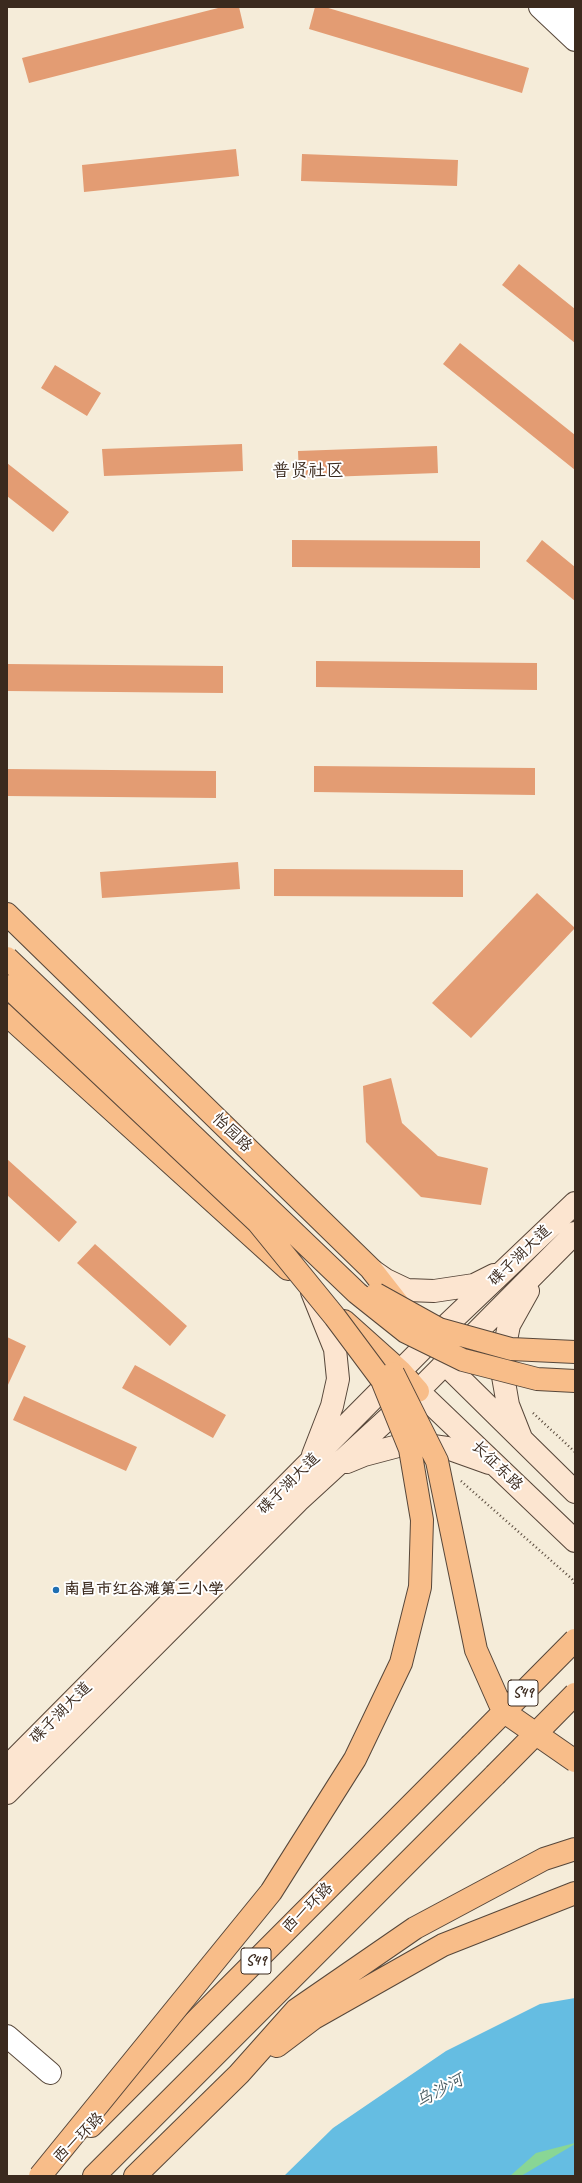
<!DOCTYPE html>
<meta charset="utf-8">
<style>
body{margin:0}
#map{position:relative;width:582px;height:2183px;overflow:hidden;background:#f5ecd9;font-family:Caveat,sans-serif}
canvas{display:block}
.frame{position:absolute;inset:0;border:8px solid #3b2a1e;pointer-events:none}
</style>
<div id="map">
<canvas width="582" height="2183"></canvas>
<div class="frame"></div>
</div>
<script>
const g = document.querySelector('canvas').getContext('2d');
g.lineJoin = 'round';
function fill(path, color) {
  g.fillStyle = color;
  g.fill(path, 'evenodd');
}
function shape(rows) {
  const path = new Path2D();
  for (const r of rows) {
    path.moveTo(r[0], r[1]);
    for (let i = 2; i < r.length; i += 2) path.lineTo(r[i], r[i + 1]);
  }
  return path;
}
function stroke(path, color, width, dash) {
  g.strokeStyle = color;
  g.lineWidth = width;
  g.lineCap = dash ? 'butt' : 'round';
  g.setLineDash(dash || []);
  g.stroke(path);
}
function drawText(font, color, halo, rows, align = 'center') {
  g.font = font + ' Caveat,"LXGW WenKai TC",sans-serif';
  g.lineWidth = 4;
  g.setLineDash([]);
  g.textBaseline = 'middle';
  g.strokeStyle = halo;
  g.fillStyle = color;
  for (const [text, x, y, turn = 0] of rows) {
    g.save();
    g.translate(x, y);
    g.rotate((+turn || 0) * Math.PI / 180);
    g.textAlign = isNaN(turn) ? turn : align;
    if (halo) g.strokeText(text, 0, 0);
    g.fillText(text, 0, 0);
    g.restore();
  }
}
fill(shape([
 [575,2133,575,2176,491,2176,547,2135]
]), '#89d695');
fill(shape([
 [575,1998,575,2143,536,2153,510,2176,284,2176,333,2128,446,2051,540,2004],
 [575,2144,575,2176,521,2176]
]), '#65bde2');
fill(shape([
 [222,7,239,7,244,28,29,83,22,58],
 [315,7,325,7,529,68,522,93,309,29],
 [236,149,239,176,84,192,82,165],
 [302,154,458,160,457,186,301,181],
 [519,264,575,309,575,343,502,285],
 [460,343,575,435,575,470,443,364],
 [55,365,101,393,87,416,41,388],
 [242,444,243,471,104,476,102,449],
 [437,446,438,473,299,478,298,451],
 [7,463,69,512,53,532,7,496],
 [292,540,480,541,480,568,292,567],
 [542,540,575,567,575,601,526,561],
 [316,661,537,663,537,690,316,687],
 [7,664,223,666,223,693,7,691],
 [314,766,535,768,535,795,314,792],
 [7,769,216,771,216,798,7,796],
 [238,862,240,889,102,898,100,872],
 [274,869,463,870,463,897,274,896],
 [537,893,575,928,471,1038,432,1003],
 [391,1078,402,1123,438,1156,488,1168,481,1205,421,1197,366,1142,363,1086],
 [7,1159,77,1222,59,1242,7,1195],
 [95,1244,187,1326,170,1346,77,1263],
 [7,1337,26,1346,7,1387],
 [135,1365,226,1415,213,1438,122,1388],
 [24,1396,137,1447,126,1471,13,1420]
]), '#e39c73');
const tertiary = shape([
 [540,7,575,40],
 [565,7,575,17],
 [7,2036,50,2073]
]);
const secondary = shape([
 [373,1271,386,1280,407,1290,434,1291,474,1285,494,1275],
 [312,1292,335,1349,338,1379,332,1406,313,1455],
 [444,1363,575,1492],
 [418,1391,575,1541],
 [521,1438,508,1405,501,1365,509,1325,528,1291],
 [347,1462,364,1455,398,1446,419,1444,447,1448,489,1463],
 [7,1767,429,1342,575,1203],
 [7,1793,298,1501,418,1391,575,1233]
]);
const primary = shape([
 [7,914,371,1269,403,1310],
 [7,1015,288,1269],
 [344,1321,401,1372,418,1391]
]);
const trunk = shape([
 [277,2046,314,2018,443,1945,575,1893],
 [91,2126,470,1746],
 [94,2176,495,1775],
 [135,2176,239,2074,296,2010,415,1928,544,1859,575,1849]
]);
stroke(tertiary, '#57473a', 24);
stroke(secondary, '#57473a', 24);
stroke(primary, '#57473a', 24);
stroke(trunk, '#57473a', 24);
stroke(shape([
 [533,1413,575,1452],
 [461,1481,572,1579,575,1585]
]), '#57473a', 2.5, [1, 3]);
stroke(tertiary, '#fff', 22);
stroke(secondary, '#fce5d0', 22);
stroke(primary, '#f8bd89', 22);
stroke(trunk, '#f8bd89', 22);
const trunkBridge = shape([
 [7,958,357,1293,406,1332,463,1360,537,1379,575,1381],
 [7,986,265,1229],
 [376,1294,439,1329,511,1349,575,1352],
 [393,1373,437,1461,476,1650,503,1711,575,1761],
 [470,1746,575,1640],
 [495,1775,575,1694],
 [40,2176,271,1892,355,1759,401,1663,420,1587,422,1520,410,1449,382,1380,335,1317,256,1220]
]);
stroke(trunkBridge, '#57473a', 24, []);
stroke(trunkBridge, '#f8bd89', 22);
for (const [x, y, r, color] of [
 [56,1590,4,"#1f6fb2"]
]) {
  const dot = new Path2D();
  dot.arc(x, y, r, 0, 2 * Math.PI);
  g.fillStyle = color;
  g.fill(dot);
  stroke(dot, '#fff', 1.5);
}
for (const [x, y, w] of [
 [523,1693,30],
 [256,1961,30]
]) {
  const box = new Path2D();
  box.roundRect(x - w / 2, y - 13, w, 26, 3);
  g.fillStyle = '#fff';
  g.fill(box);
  stroke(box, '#3b2a1e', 1);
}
drawText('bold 15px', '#3b2a1e', null, [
 ["S49",523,1693],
 ["S49",256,1961]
]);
drawText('16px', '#3b2a1e', '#fff', [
 ["怡园路",232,1133,44],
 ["碟子湖大道",520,1256,-44],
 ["长征东路",497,1466,44],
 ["碟子湖大道",289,1484,-45],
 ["碟子湖大道",61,1713,-45],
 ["西一环路",308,1908,-45],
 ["西一环路",79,2138,-45]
]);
drawText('bold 16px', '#3b2a1e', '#fff', [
 ["南昌市红谷滩第三小学",64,1590]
], 'left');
drawText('italic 17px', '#4a5d63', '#fff', [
 ["乌沙河",440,2091,-28]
]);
drawText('18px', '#3b2a1e', '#fff', [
 ["普贤社区",308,471]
]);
</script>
